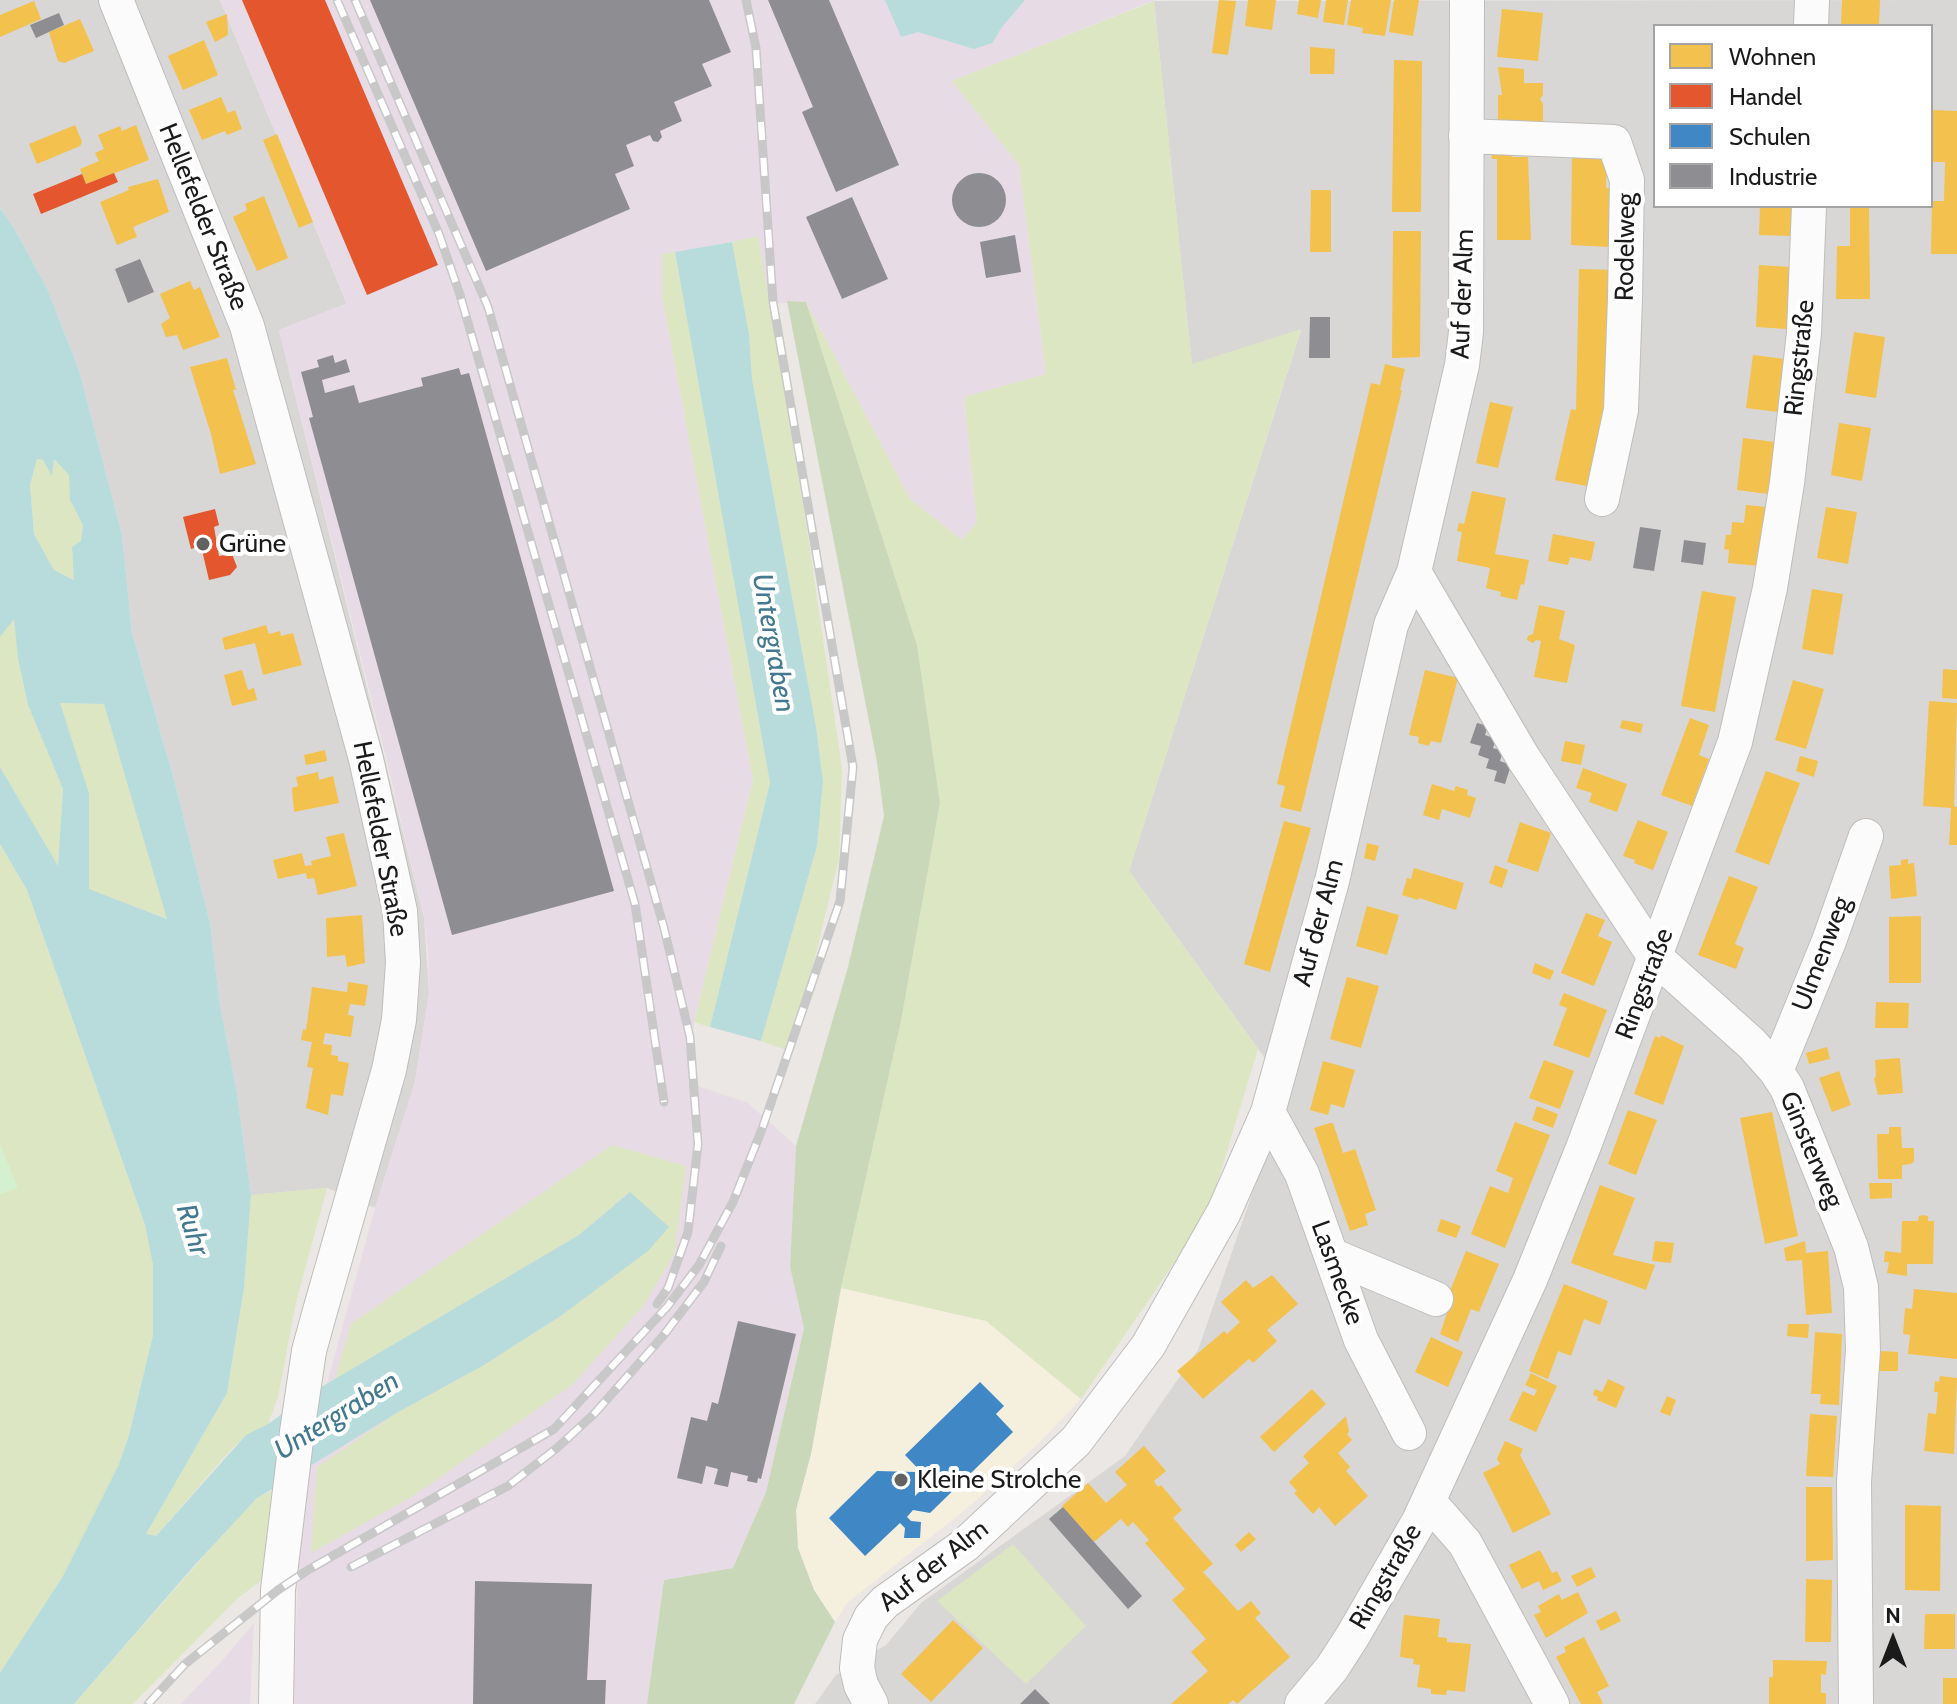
<!DOCTYPE html>
<meta charset="utf-8">
<style>
body{margin:0}
#map{position:relative;width:1957px;height:1704px;overflow:hidden;background:#eae7e4;font-family:Cabin,sans-serif}
canvas{display:block}
.legend{position:absolute;left:1653px;top:24px;width:280px;height:184px;box-sizing:border-box;background:#fff;border:2px solid #a4a4a4;margin:0;padding:10px 14px;list-style:none;font-size:24px;color:#1b1b1b}
.legend li{display:flex;align-items:center;gap:16px;height:40px}
.legend b{width:40px;border:2px solid #a4a4a4}
.north{position:absolute;left:1853px;top:1600px;width:80px;height:80px;-webkit-text-stroke:6px #fff;paint-order:stroke;rotate:0deg;font-size:22px;font-weight:700;line-height:32px;text-align:center;color:#1b1b1b}
.north::after{content:'';display:block;margin:auto;width:28px;height:36px;background:#1b1b1b;clip-path:polygon(50% 0,100% 100%,50% 72%,0 100%)}
</style>
<div id="map">
<canvas width="1957" height="1704"></canvas>
<ul class="legend">
<li><b style="height:22px;background:#f2c14e"></b>Wohnen</li>
<li><b style="height:22px;background:#e4572e"></b>Handel</li>
<li><b style="height:22px;background:#3f88c5"></b>Schulen</li>
<li><b style="height:22px;background:#8d8d92"></b>Industrie</li>
</ul>
<div class="north">N</div>
</div>
<script>
const g = document.querySelector('canvas').getContext('2d');
g.lineJoin = 'round';
function fill(path, color) {
  g.fillStyle = color;
  g.fill(path, 'evenodd');
}
function shape(rows) {
  const path = new Path2D();
  for (const r of rows) {
    if (r.length === 3) {
      path.moveTo(r[0] + r[2], r[1]);
      path.arc(r[0], r[1], r[2], 0, 2 * Math.PI);
      continue;
    }
    path.moveTo(r[0], r[1]);
    for (let i = 2; i < r.length; i += 2) path.lineTo(r[i], r[i + 1]);
  }
  return path;
}
function stroke(path, color, width, dash) {
  g.strokeStyle = color;
  g.lineWidth = width;
  g.lineCap = dash ? 'butt' : 'round';
  g.setLineDash(dash || []);
  g.stroke(path);
}
function drawText(font, color, halo, rows, align = 'center') {
  g.font = font + ' Cabin,sans-serif';
  g.lineWidth = 8;
  g.setLineDash([]);
  g.textBaseline = 'middle';
  g.strokeStyle = halo;
  g.fillStyle = color;
  for (const [text, x, y, turn = 0] of rows) {
    g.save();
    g.translate(x, y);
    g.rotate((+turn || 0) * Math.PI / 180);
    g.textAlign = isNaN(turn) ? turn : align;
    if (halo) g.strokeText(text, 0, 0);
    g.fillText(text, 0, 0);
    g.restore();
  }
}
fill(shape([
 [0,0,220,0,347,304,279,330,424,918,429,993,415,1082,375,1208,327,1188,251,1195,236,1087,220,1005,210,923,176,787,132,633,122,535,79,370,47,288,14,228,0,208],
 [1957,0,1957,1704,815,1704,836,1675,886,1645,921,1603,1125,1456,1198,1350,1288,1090,1129,871,1301,330,1192,365,1154,1],
 [1655,26,1931,26,1931,206,1655,206]
]), '#d9d7d5');
fill(shape([
 [220,0,1155,0,952,81,1019,165,1046,374,964,397,977,522,962,540,910,499,806,302,769,304,758,237,662,255,662,296,753,780,694,1022,688,1083,748,1103,796,1146,790,1267,804,1327,766,1492,733,1568,664,1580,647,1704,293,1704,300,1527,317,1420,375,1208,415,1082,429,993,428,953,424,918,385,753,279,330,347,303],
 [254,1623,250,1704,181,1704,220,1663]
]), '#e7dce5');
fill(shape([
 [841,1288,986,1321,1081,1399,1039,1443,970,1506,847,1603,835,1622,814,1590,798,1548,796,1510,811,1454]
]), '#f5efde');
fill(shape([
 [1154,1,1192,364,1301,329,1129,871,1258,1049,1208,1213,1081,1399,986,1321,841,1288,901,1021,940,803,917,645,806,302,910,499,962,540,977,522,964,397,1046,374,1019,165,952,81],
 [758,236,806,523,842,769,839,858,792,1052,761,1041,817,846,823,781,816,727,752,379,749,334,732,242],
 [675,252,770,783,710,1027,694,1022,753,780,662,296,662,254],
 [53,458,70,475,70,500,83,525,81,541,72,547,75,580,54,570,34,534,30,485,37,459,43,460,52,475],
 [14,618,18,659,28,705,63,789,58,868,0,767,0,637],
 [59,703,104,704,168,919,89,890,89,793],
 [0,844,27,890,145,1225,153,1265,153,1335,129,1435,119,1464,63,1576,0,1673],
 [612,1145,686,1166,674,1254,644,1305,573,1384,413,1496,311,1553,317,1467,400,1411,484,1365,562,1315,648,1251,629,1192,579,1235,335,1379,351,1324],
 [327,1188,296,1302,278,1397,268,1424,246,1435,227,1454,155,1537,146,1534,227,1393,244,1288,251,1195],
 [275,1489,263,1579,237,1599,133,1704,74,1704,240,1515,256,1499],
 [1013,1544,1086,1626,1026,1684,937,1601]
]), '#dde6c2');
fill(shape([
 [787,301,806,302,917,645,940,803,901,1021,841,1288,811,1454,796,1510,798,1548,814,1590,835,1622,794,1704,647,1704,664,1580,733,1568,766,1492,804,1328,790,1267,796,1146,848,967,884,816,877,762]
]), '#cad8ba');
fill(shape([
 [0,1144,18,1188,0,1194]
]), '#d5f0cf');
fill(shape([
 [885,0,1025,0,1002,27,992,43,974,49,918,32,901,37],
 [0,208,14,228,47,288,79,370,122,535,132,633,176,787,210,923,220,1005,236,1087,251,1195,244,1288,227,1393,146,1534,156,1536,246,1435,268,1424,318,1389,579,1235,630,1192,669,1227,648,1251,562,1315,484,1365,400,1411,256,1499,193,1567,74,1704,0,1704,0,1673,63,1576,119,1464,129,1435,153,1335,153,1265,145,1225,27,890,0,844,0,767,58,866,63,789,28,705,18,659,14,619,0,637],
 [37,459,43,460,52,476,54,459,69,475,70,500,83,525,81,541,72,547,74,580,54,570,34,534,30,485],
 [60,703,104,704,167,919,89,889,89,793],
 [732,242,749,334,752,379,816,727,823,781,817,846,761,1041,710,1027,770,783,675,252]
]), '#b8dcdc');
fill(shape([
 [1219,0,1236,1,1228,55,1212,53],
 [1248,0,1276,0,1272,30,1245,26],
 [1299,0,1321,0,1318,18,1297,14],
 [1326,0,1348,0,1344,25,1323,22],
 [1351,0,1391,0,1385,36,1362,33,1363,28,1347,25],
 [1394,0,1419,0,1413,36,1389,32],
 [1842,0,1880,0,1879,26,1841,26],
 [34,1,41,19,0,37,0,15],
 [1502,9,1543,13,1538,61,1497,57],
 [227,14,228,35,215,42,206,22],
 [80,19,94,51,64,63,58,61,49,32],
 [204,40,218,75,183,90,168,56],
 [1310,47,1335,49,1334,74,1310,74],
 [1394,60,1422,61,1421,212,1392,212],
 [1498,67,1524,69,1524,83,1543,83,1543,95,1540,99,1543,104,1543,125,1498,125,1498,95,1502,95],
 [221,97,228,113,235,110,242,129,227,135,225,131,202,140,189,110],
 [1933,110,1957,111,1957,254,1931,254,1932,201,1944,201,1945,162,1932,162],
 [75,125,82,142,80,146,37,164,29,144],
 [136,125,149,160,86,184,80,169,99,161,95,153,104,149,98,135,120,126,122,131],
 [277,134,313,222,299,228,263,140],
 [1491,148,1511,149,1512,157,1528,157,1531,240,1497,240,1497,159,1492,159],
 [1572,155,1607,156,1606,188,1611,188,1609,247,1571,245],
 [158,179,169,212,133,227,137,237,117,245,100,202,129,190,128,187],
 [1311,190,1331,190,1331,252,1310,252],
 [264,196,288,258,257,271,233,217,247,210,245,204],
 [1760,206,1792,206,1792,236,1759,235],
 [1850,206,1869,206,1870,299,1836,299,1837,246,1850,246],
 [1393,231,1421,231,1420,357,1392,358],
 [1759,265,1790,267,1787,329,1756,327],
 [1579,269,1616,270,1613,412,1592,487,1555,480,1571,409,1576,410],
 [190,281,194,290,200,287,220,337,183,350,177,335,166,337,161,324,170,318,160,294],
 [1854,332,1885,337,1876,398,1845,393],
 [1753,355,1785,359,1778,412,1746,408],
 [227,358,236,390,233,390,256,464,220,474,211,434,190,367],
 [1385,364,1405,369,1400,390,1402,390,1301,812,1280,807,1285,786,1277,784,1371,383,1380,385],
 [1490,402,1513,407,1498,468,1476,463],
 [1839,423,1871,428,1862,481,1831,475],
 [1743,438,1775,442,1768,494,1737,490],
 [1472,491,1506,498,1495,554,1529,560,1524,585,1521,584,1517,600,1500,596,1501,592,1486,588,1490,568,1457,561,1462,532,1457,531,1459,523,1464,524],
 [1746,505,1766,507,1760,566,1728,563,1729,550,1724,549,1726,535,1731,535,1732,522,1744,523],
 [1826,507,1857,512,1848,564,1817,558],
 [1553,534,1595,542,1591,561,1570,557,1568,565,1548,561],
 [1812,589,1843,594,1833,655,1802,649],
 [1702,591,1736,597,1715,712,1681,706],
 [1539,605,1565,611,1559,639,1575,645,1567,683,1534,677,1541,641,1536,640,1533,643,1527,640,1528,636,1533,634],
 [266,625,269,634,280,631,281,636,293,633,302,665,263,675,255,643,225,650,222,638],
 [1943,669,1957,670,1957,699,1942,698],
 [242,670,248,690,254,688,257,700,232,706,224,675],
 [1425,670,1458,678,1441,743,1431,741,1429,746,1418,743,1419,737,1409,735],
 [1793,680,1824,689,1806,749,1775,740],
 [1929,701,1957,703,1954,806,1957,807,1957,845,1949,845,1951,808,1923,806],
 [1690,718,1709,725,1699,755,1709,759,1692,806,1661,795],
 [1622,720,1643,724,1641,733,1620,728],
 [1565,741,1585,745,1581,765,1561,761],
 [325,750,327,761,306,765,304,755],
 [1800,756,1818,761,1814,777,1796,771],
 [1583,768,1627,784,1617,812,1589,802,1592,793,1576,788],
 [1766,771,1800,783,1769,865,1735,852],
 [318,772,319,780,333,776,339,803,294,812,292,788,298,786,296,777],
 [1432,784,1454,791,1456,786,1468,790,1467,795,1476,798,1470,818,1442,809,1439,820,1423,815],
 [1638,820,1668,832,1653,870,1634,863,1635,860,1623,856],
 [1284,821,1311,828,1270,972,1244,964],
 [1520,822,1551,833,1538,872,1507,862],
 [344,833,357,886,318,895,314,878,307,879,306,873,278,879,273,860,302,853,305,866,312,865,311,861,331,856,326,837],
 [1367,843,1379,846,1375,861,1364,858],
 [1908,859,1908,864,1914,863,1917,896,1891,899,1889,866,1901,865,1901,860],
 [1495,865,1508,870,1502,888,1489,883],
 [1414,868,1464,883,1456,910,1419,898,1418,900,1402,895,1407,878,1411,879],
 [1729,876,1758,887,1735,944,1744,948,1736,969,1698,955],
 [1367,906,1399,915,1387,955,1356,946],
 [1586,913,1605,920,1598,936,1612,942,1594,986,1561,973],
 [362,915,365,963,347,967,345,955,327,957,326,918],
 [1921,916,1921,983,1889,983,1889,917],
 [1535,963,1554,971,1550,980,1532,973],
 [1347,977,1379,986,1361,1048,1330,1039],
 [348,982,368,985,365,1006,350,1004,348,1015,354,1016,351,1037,325,1033,323,1044,332,1045,331,1055,338,1056,338,1061,349,1063,343,1096,331,1094,328,1115,306,1108,313,1068,307,1067,312,1042,301,1040,303,1029,306,1030,312,987,347,992],
 [1564,993,1607,1010,1589,1058,1553,1045,1567,1008,1559,1005],
 [1876,1002,1909,1003,1908,1028,1875,1028],
 [1661,1035,1684,1046,1663,1105,1634,1094,1655,1036,1660,1038],
 [1827,1047,1830,1059,1809,1064,1806,1053],
 [1900,1058,1903,1093,1878,1095,1874,1079,1876,1076,1875,1060],
 [1544,1060,1574,1071,1560,1109,1529,1098],
 [1323,1061,1355,1070,1344,1108,1331,1104,1328,1115,1310,1110],
 [1839,1071,1851,1105,1832,1112,1819,1078],
 [1537,1106,1558,1114,1553,1128,1532,1120],
 [1628,1110,1657,1120,1636,1175,1608,1164],
 [1772,1112,1798,1236,1765,1244,1740,1118],
 [1515,1122,1550,1135,1505,1248,1471,1234,1490,1186,1508,1193,1513,1178,1496,1171],
 [1330,1123,1333,1123,1343,1153,1355,1149,1376,1210,1365,1214,1368,1225,1350,1231,1314,1128],
 [1889,1127,1901,1127,1902,1148,1914,1148,1914,1161,1911,1164,1902,1165,1902,1179,1878,1179,1877,1134,1889,1134],
 [1869,1183,1892,1183,1892,1198,1870,1199],
 [1600,1185,1635,1198,1613,1255,1655,1265,1646,1290,1571,1263],
 [1923,1215,1928,1216,1928,1221,1934,1221,1933,1264,1907,1264,1907,1276,1887,1273,1889,1262,1884,1262,1885,1251,1901,1253,1902,1221,1918,1221,1919,1216],
 [1441,1219,1461,1226,1456,1238,1437,1231],
 [1655,1241,1674,1243,1671,1263,1652,1261],
 [1805,1241,1806,1253,1828,1251,1832,1313,1806,1315,1802,1260,1786,1261,1784,1248],
 [1466,1251,1499,1264,1479,1312,1471,1309,1458,1342,1440,1334,1447,1313,1442,1311],
 [1272,1275,1298,1304,1267,1330,1277,1341,1253,1363,1249,1359,1203,1399,1177,1371,1224,1331,1227,1334,1240,1322,1221,1302,1246,1280,1253,1288],
 [1564,1284,1608,1301,1600,1325,1584,1319,1571,1356,1558,1351,1548,1379,1529,1371],
 [1914,1289,1957,1293,1957,1359,1908,1354,1910,1335,1903,1334,1905,1308,1912,1309],
 [1788,1324,1809,1324,1808,1338,1787,1336],
 [1815,1332,1842,1334,1839,1405,1820,1404,1821,1394,1811,1394],
 [1431,1337,1463,1352,1448,1387,1415,1372],
 [1880,1351,1898,1352,1898,1371,1879,1371],
 [1531,1373,1557,1386,1536,1432,1509,1420,1523,1391,1534,1396,1537,1390,1525,1385],
 [1940,1376,1957,1378,1954,1454,1924,1451,1928,1413,1936,1414,1938,1392,1934,1392,1935,1381,1939,1382],
 [1608,1379,1625,1387,1616,1408,1597,1400,1598,1397,1593,1395,1595,1389,1602,1392],
 [1312,1389,1326,1404,1274,1452,1260,1437],
 [1667,1396,1676,1400,1670,1416,1660,1412],
 [1810,1414,1837,1416,1833,1477,1806,1476],
 [1346,1416,1349,1432,1347,1434,1352,1440,1338,1453,1350,1467,1346,1471,1368,1496,1335,1526,1319,1507,1313,1514,1294,1493,1297,1491,1289,1482,1309,1463,1303,1456],
 [1505,1441,1523,1449,1520,1455,1551,1514,1513,1533,1483,1473,1500,1464,1497,1459],
 [1144,1446,1166,1471,1154,1481,1158,1487,1161,1485,1182,1510,1173,1518,1213,1564,1203,1572,1238,1611,1251,1601,1261,1613,1255,1618,1290,1657,1237,1704,1233,1700,1228,1704,1171,1704,1208,1671,1191,1652,1206,1639,1172,1600,1185,1589,1145,1543,1149,1540,1133,1522,1128,1527,1121,1519,1094,1542,1062,1506,1088,1483,1106,1503,1127,1485,1115,1472],
 [1806,1487,1832,1487,1833,1560,1806,1561],
 [1905,1505,1941,1506,1940,1591,1905,1590],
 [1249,1532,1256,1539,1241,1552,1235,1545],
 [1540,1550,1552,1573,1557,1571,1562,1581,1543,1590,1539,1581,1522,1589,1509,1565],
 [1591,1567,1596,1577,1577,1587,1571,1576],
 [1806,1579,1832,1580,1831,1642,1805,1642],
 [1578,1592,1588,1613,1546,1638,1534,1615,1541,1612,1538,1606,1559,1594,1562,1600],
 [1616,1611,1621,1621,1601,1631,1596,1621],
 [1925,1614,1955,1614,1955,1649,1924,1649],
 [1404,1615,1440,1619,1438,1637,1447,1638,1447,1642,1471,1644,1465,1692,1447,1690,1446,1695,1431,1694,1431,1689,1417,1687,1420,1665,1413,1664,1414,1659,1400,1657],
 [953,1620,983,1648,931,1702,901,1674],
 [1584,1637,1609,1686,1597,1692,1603,1703,1601,1704,1581,1704,1556,1657,1566,1652,1564,1647],
 [1773,1660,1827,1661,1826,1675,1821,1674,1821,1693,1826,1693,1826,1704,1769,1704,1769,1677,1773,1677],
 [1943,1678,1957,1678,1957,1704,1943,1704]
]), '#f2c14e');
fill(shape([
 [242,0,325,0,438,265,367,295],
 [114,173,118,182,41,214,33,194,82,174,86,184],
 [215,509,219,525,214,527,219,556,232,554,237,567,230,575,209,580,201,546,191,549,183,517]
]), '#e4572e');
fill(shape([
 [980,1382,1004,1406,996,1414,1013,1432,930,1513,913,1510,907,1517,911,1521,921,1522,920,1538,904,1538,905,1528,900,1523,865,1556,829,1518,877,1471,915,1472,915,1496,930,1481,905,1455]
]), '#3f88c5');
fill(shape([
 [370,0,709,0,731,52,702,64,712,86,674,102,682,121,660,131,662,137,658,142,653,141,650,135,626,145,634,166,615,174,630,209,486,271],
 [768,0,829,0,899,165,836,192,802,112,813,107],
 [59,13,64,25,36,38,30,25],
 [979,200,27],
 [852,197,888,279,842,299,806,217],
 [1015,235,1021,272,986,278,980,242],
 [140,259,154,292,128,303,115,269],
 [1310,317,1330,317,1330,358,1309,358],
 [333,355,335,363,346,359,350,372,322,380,325,393,354,385,359,403,423,386,421,378,459,368,461,375,469,373,614,891,452,935,309,418,313,417,301,372,319,367,317,360],
 [1640,527,1661,530,1654,571,1633,568],
 [1684,540,1706,543,1703,565,1681,562],
 [1477,723,1488,726,1485,735,1496,739,1493,748,1503,751,1500,761,1511,765,1505,784,1494,781,1497,771,1486,768,1489,759,1478,755,1481,746,1470,743],
 [738,1321,796,1334,761,1479,758,1478,757,1483,747,1481,748,1476,731,1472,728,1487,714,1484,718,1469,706,1466,702,1484,677,1478,691,1417,707,1421,712,1402,718,1404],
 [1063,1507,1142,1596,1128,1609,1049,1519],
 [475,1581,592,1584,587,1680,606,1680,605,1704,473,1704],
 [1035,1689,1050,1704,1020,1704]
]), '#8d8d92');
const minor = shape([
 [116,0,247,326,366,759,400,911,403,963,399,1020,389,1070,318,1318,309,1351,297,1432,278,1590,276,1704],
 [1811,26,1812,0],
 [1466,136,1614,142,1627,180,1625,299,1621,410,1602,499],
 [1414,572,1524,759,1655,957,1752,1044,1776,1071,1787,1088,1851,1247,1861,1287,1863,1350,1854,1482,1856,1704],
 [1776,1071,1829,941,1866,836],
 [1268,1112,1302,1174,1361,1340,1409,1433],
 [1331,1255,1436,1299],
 [1429,1502,1465,1543,1552,1704],
 [871,1704,861,1685,857,1668,860,1640,871,1617,885,1602,965,1545,1076,1441,1148,1346,1224,1212,1268,1112,1332,881,1391,625,1414,572,1462,365,1466,332,1467,0],
 [1302,1704,1332,1668,1352,1637,1419,1521,1530,1280,1583,1148,1735,742,1770,588,1787,483,1804,333,1809,206]
]);
stroke(minor, '#bfbebc', 36);
stroke(minor, '#fcfbfb', 34);
const rail = shape([
 [337,0,439,234,460,295,635,904,664,1102],
 [355,0,488,307,664,928,690,1037,698,1144,688,1232,668,1288,657,1304],
 [351,1567,508,1486,557,1448,594,1414,663,1336,704,1282,721,1246],
 [148,1704,185,1664,278,1590,308,1570,554,1429,667,1307,699,1265,733,1202,762,1129,840,901,853,767,773,302,756,48,746,0]
]);
stroke(rail, '#c9c8c8', 9);
stroke(rail, '#fff', 6, [18]);
for (const [x, y, r, color] of [
 [203,544,8,"#636261"],
 [901,1480,8,"#636261"]
]) {
  const dot = new Path2D();
  dot.arc(x, y, r, 0, 2 * Math.PI);
  g.fillStyle = color;
  g.fill(dot);
  stroke(dot, '#fff', 3);
}
drawText('26px', '#1b1b1b', '#fff', [
 ["Hellefelder Straße",203,217,68],
 ["Rodelweg",1626,247,-89],
 ["Auf der Alm",1463,294,-88],
 ["Ringstraße",1800,358,-84],
 ["Hellefelder Straße",380,839,79],
 ["Auf der Alm",1319,923,-75],
 ["Ulmenweg",1822,954,-69],
 ["Ringstraße",1645,984,-69],
 ["Ginsterweg",1811,1150,67],
 ["Lasmecke",1337,1273,70],
 ["Auf der Alm",934,1566,-38],
 ["Ringstraße",1386,1577,-60]
]);
drawText('26px', '#1b1b1b', '#fff', [
 ["Grüne",219,544],
 ["Kleine Strolche",917,1480]
], 'left');
drawText('italic 28px', '#437990', '#fff', [
 ["Untergraben",773,643,80],
 ["Ruhr",192,1230,73],
 ["Untergraben",337,1416,-32]
]);
</script>
